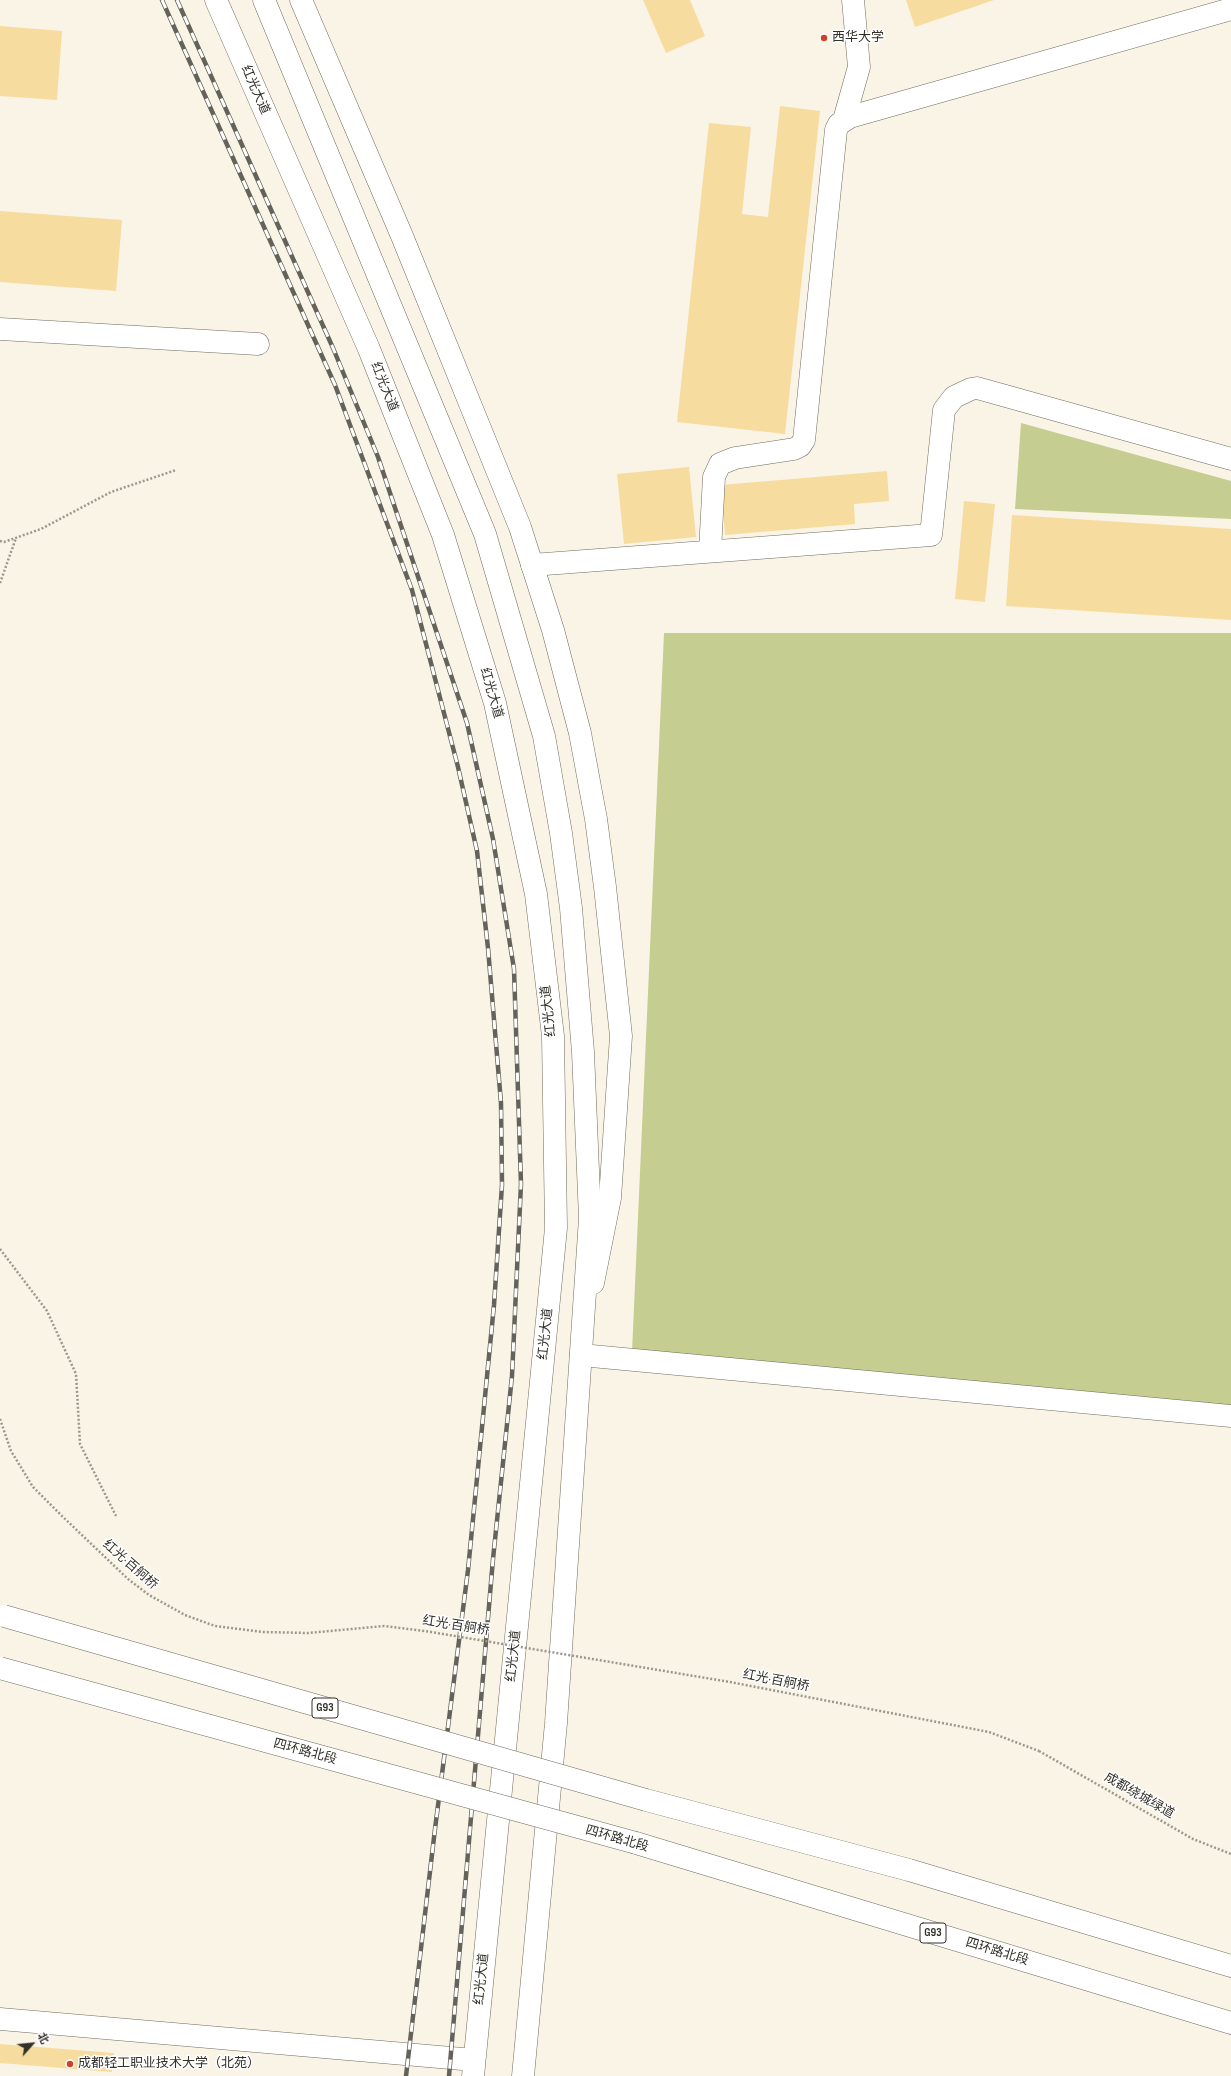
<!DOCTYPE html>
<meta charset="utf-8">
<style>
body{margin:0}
#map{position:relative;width:1231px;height:2076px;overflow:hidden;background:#faf4e6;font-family:"Sofia Sans Condensed","Noto Sans SC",sans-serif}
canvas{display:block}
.north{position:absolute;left:12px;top:2024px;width:40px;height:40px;-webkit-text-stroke:3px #fff;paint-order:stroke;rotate:63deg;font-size:11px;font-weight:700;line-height:16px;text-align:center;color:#32302a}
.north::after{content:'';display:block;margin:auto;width:14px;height:18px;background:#32302a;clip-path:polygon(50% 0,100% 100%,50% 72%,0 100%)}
</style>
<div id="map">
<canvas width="1231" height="2076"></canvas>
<div class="north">北</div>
</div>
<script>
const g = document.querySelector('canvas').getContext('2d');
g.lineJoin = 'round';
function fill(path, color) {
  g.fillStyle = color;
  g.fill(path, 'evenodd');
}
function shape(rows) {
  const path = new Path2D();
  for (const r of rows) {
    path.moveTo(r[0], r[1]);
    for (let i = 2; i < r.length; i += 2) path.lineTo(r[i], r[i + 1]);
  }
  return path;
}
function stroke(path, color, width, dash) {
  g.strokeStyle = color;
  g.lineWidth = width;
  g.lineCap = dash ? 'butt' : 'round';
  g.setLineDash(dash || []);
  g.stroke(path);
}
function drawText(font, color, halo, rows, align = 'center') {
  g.font = font + ' "Sofia Sans Condensed","Noto Sans SC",sans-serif';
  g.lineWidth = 3;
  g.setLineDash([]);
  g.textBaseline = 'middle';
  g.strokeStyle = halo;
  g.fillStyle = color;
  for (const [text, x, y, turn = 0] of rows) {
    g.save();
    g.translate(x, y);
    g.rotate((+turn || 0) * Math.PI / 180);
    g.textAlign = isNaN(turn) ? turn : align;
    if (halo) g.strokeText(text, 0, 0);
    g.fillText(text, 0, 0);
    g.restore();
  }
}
fill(shape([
 [1021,423,1231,481,1231,519,1015,509],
 [664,633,1231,633,1231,1407,632,1352]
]), '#c6cd90');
fill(shape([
 [643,0,690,0,705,36,666,53],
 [906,0,994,0,915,27],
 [0,26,62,31,57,100,0,96],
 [780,106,820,111,785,434,677,422,709,123,751,127,742,214,768,217],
 [0,211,122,220,116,291,0,282],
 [689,467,696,537,624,544,617,474],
 [887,471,889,501,854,504,855,524,725,535,721,485],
 [964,501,995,504,985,602,955,599],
 [1012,515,1231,529,1231,620,1006,606],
 [0,2044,114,2053,112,2072,0,2063]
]), '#f7dc9f');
const minor = shape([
 [844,120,859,67,853,0],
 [0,329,258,344],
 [710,551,714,477,720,464,735,458,794,449,800,446,804,440,836,130,839,124,850,117,1231,9],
 [532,565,931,535,944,410,954,397,971,389,977,388,1231,459],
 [581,1355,1231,1416],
 [0,2019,474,2060]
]);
const major = shape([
 [301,0,402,236,520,527,553,630,580,733,596,819,605,887,621,1036,610,1198,593,1283]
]);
const highway = shape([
 [216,0,369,349,443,535,495,703,536,894,553,1036,556,1228,473,2076],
 [264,0,485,534,544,736,561,833,571,908,583,1052,590,1218,556,1723,523,2076],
 [646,1800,909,1870,1231,1966],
 [636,1843,1231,2023]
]);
stroke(minor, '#706b5e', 23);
stroke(major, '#706b5e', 23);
stroke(highway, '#706b5e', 23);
stroke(shape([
 [0,541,4,542,41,529,111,492,176,470],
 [0,583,16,538],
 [0,1249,47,1311,76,1374,80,1444,116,1516],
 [1039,1751,1193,1839,1231,1854]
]), '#9b978d', 2.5, [2, 2]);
stroke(minor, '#fff', 22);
stroke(major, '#fff', 22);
stroke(highway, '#fff', 22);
const rail = shape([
 [162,0,335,385,412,590,458,767,477,851,488,948,501,1103,502,1185,494,1305,468,1570,435,1829,406,2076],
 [177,0,333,348,378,457,467,723,493,839,514,969,521,1184,512,1376,493,1559,449,2076]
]);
stroke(rail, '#65625a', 4.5);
stroke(rail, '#fff', 3, [9]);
const highwayBridge = shape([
 [4,1616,646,1800],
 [0,1668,636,1843]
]);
stroke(highwayBridge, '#706b5e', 23, []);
stroke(shape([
 [0,1419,11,1451,33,1487,62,1516,128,1579,149,1595,185,1615,215,1626,263,1632,308,1633,384,1626,425,1631,730,1682,989,1732,1039,1751]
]), '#9b978d', 2.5, [2, 2]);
stroke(highwayBridge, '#fff', 22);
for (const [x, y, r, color] of [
 [824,38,4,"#ce422d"],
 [70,2064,4,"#ce422d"]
]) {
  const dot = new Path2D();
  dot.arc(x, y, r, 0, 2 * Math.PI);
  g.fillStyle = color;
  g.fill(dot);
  stroke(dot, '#fff', 1.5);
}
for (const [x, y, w] of [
 [325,1708,26],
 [933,1933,26]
]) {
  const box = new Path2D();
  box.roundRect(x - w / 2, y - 10, w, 20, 3);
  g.fillStyle = '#fff';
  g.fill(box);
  stroke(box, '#32302a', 1);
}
drawText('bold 12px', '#32302a', null, [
 ["G93",325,1708],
 ["G93",933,1933]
]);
drawText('13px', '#32302a', '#fff', [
 ["西华大学",832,38],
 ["成都轻工职业技术大学（北苑）",78,2064]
], 'left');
drawText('13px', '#32302a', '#fff', [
 ["红光大道",255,90,66],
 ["红光大道",384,387,68],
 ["红光大道",491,693,74],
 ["红光大道",549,1011,-96],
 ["红光大道",546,1334,-84],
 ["红光·百舸桥",130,1565,41],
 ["红光·百舸桥",456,1626,9],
 ["红光大道",514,1656,-84],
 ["红光·百舸桥",776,1681,11],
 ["四环路北段",305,1752,15],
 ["成都绕城绿道",1139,1796,30],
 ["四环路北段",617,1839,16],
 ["四环路北段",997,1952,17],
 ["红光大道",482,1979,-84]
]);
</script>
